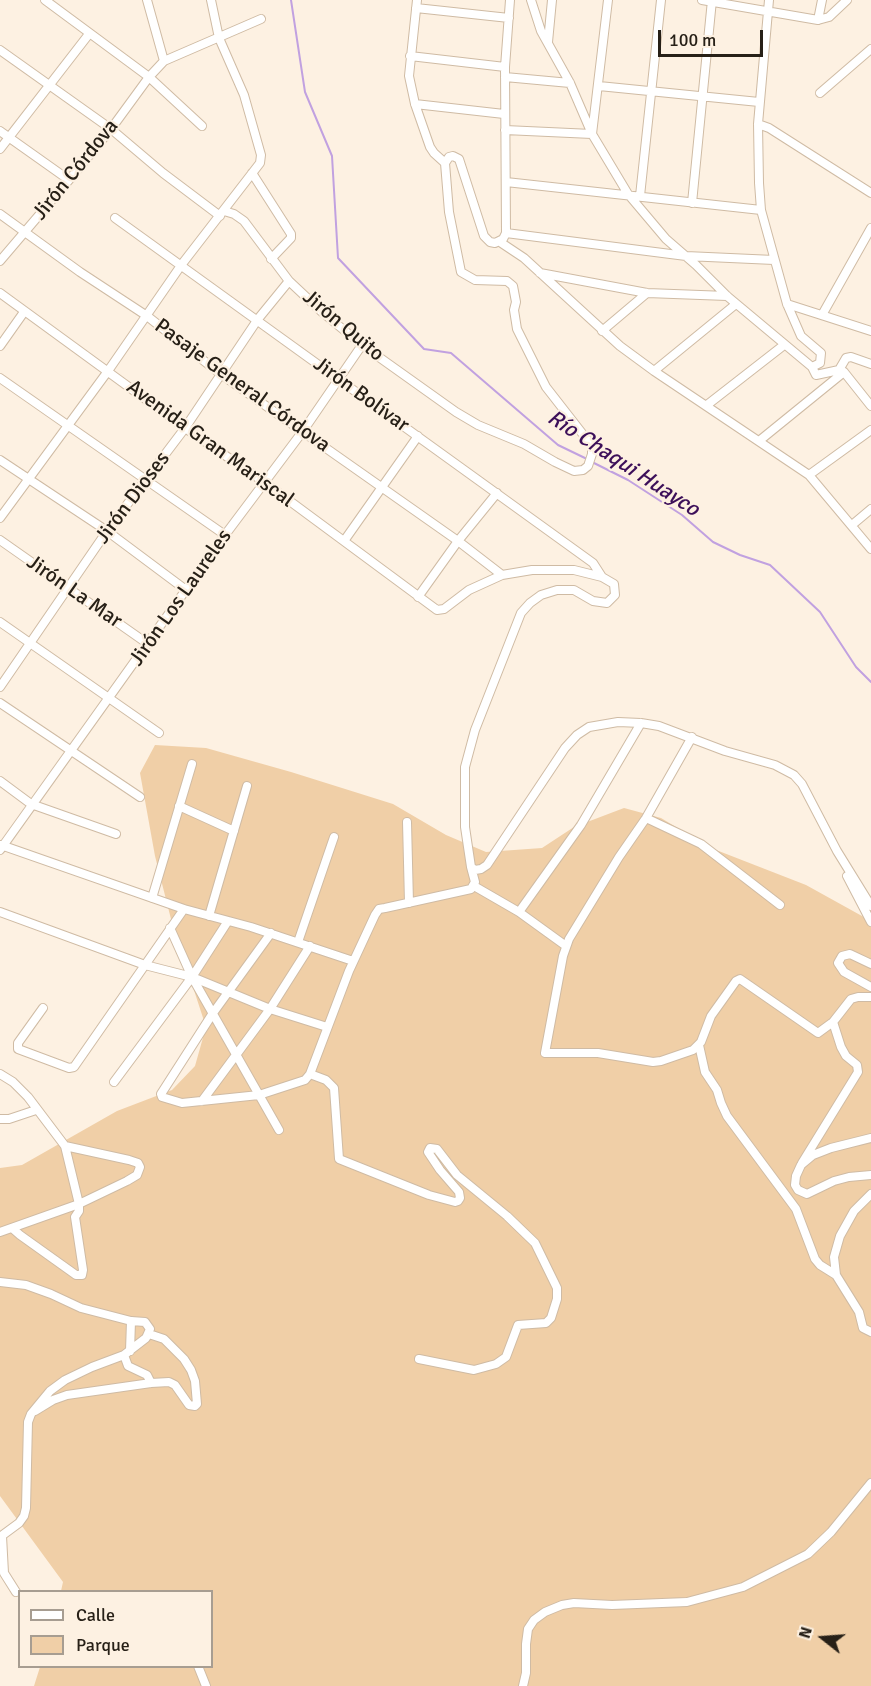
<!DOCTYPE html>
<meta charset="utf-8">
<style>
body{margin:0}
#map{position:relative;width:871px;height:1686px;overflow:hidden;background:#fdf1e2;font-family:Signika,sans-serif}
canvas{display:block}
.legend{position:absolute;left:18px;top:1590px;width:195px;height:78px;box-sizing:border-box;background:#fdf1e2;border:2px solid #a79d91;margin:0;padding:8px 10px;list-style:none;font-size:18px;color:#272017}
.legend li{display:flex;align-items:center;gap:12px;height:30px}
.legend b{width:30px;border:2px solid #a79d91}
.north{position:absolute;left:793px;top:1608px;width:60px;height:60px;-webkit-text-stroke:4px #fdf1e2;paint-order:stroke;rotate:287deg;font-size:16px;font-weight:700;line-height:24px;text-align:center;color:#272017}
.north::after{content:'';display:block;margin:auto;width:21px;height:27px;background:#272017;clip-path:polygon(50% 0,100% 100%,50% 72%,0 100%)}
.scale{position:absolute;left:658px;top:30px;width:105px;height:27px;box-sizing:border-box;border:3px solid #272017;border-top:0;padding-left:8px;font-size:18px;line-height:21px;white-space:nowrap;color:#272017;-webkit-text-stroke:4px #fdf1e2;paint-order:stroke}
</style>
<div id="map">
<canvas width="871" height="1686"></canvas>
<ul class="legend">
<li><b style="height:8px;background:#fff"></b>Calle</li>
<li><b style="height:16px;background:#f0cfa7"></b>Parque</li>
</ul>
<div class="north">N</div>
<div class="scale">100 m</div>
</div>
<script>
const g = document.querySelector('canvas').getContext('2d');
g.lineJoin = 'round';
function fill(path, color) {
  g.fillStyle = color;
  g.fill(path, 'evenodd');
}
function shape(rows) {
  const path = new Path2D();
  for (const r of rows) {
    path.moveTo(r[0], r[1]);
    for (let i = 2; i < r.length; i += 2) path.lineTo(r[i], r[i + 1]);
  }
  return path;
}
function stroke(path, color, width, dash) {
  g.strokeStyle = color;
  g.lineWidth = width;
  g.lineCap = dash ? 'butt' : 'round';
  g.setLineDash(dash || []);
  g.stroke(path);
}
function drawText(font, color, halo, rows, align = 'center') {
  g.font = font + ' Signika,sans-serif';
  g.lineWidth = 4.5;
  g.setLineDash([]);
  g.textBaseline = 'middle';
  g.strokeStyle = halo;
  g.fillStyle = color;
  for (const [text, x, y, turn = 0] of rows) {
    g.save();
    g.translate(x, y);
    g.rotate((+turn || 0) * Math.PI / 180);
    g.textAlign = isNaN(turn) ? turn : align;
    if (halo) g.strokeText(text, 0, 0);
    g.fillText(text, 0, 0);
    g.restore();
  }
}
fill(shape([
 [155,745,206,748,291,772,393,804,446,835,486,852,542,848,574,827,624,808,661,818,711,848,806,885,871,921,871,1686,34,1686,40,1667,212,1666,212,1592,61,1591,63,1582,0,1496,0,1168,22,1165,117,1111,172,1090,195,1066,206,1027,172,923,155,856,140,773]
]), '#f0cfa7');
stroke(shape([
 [291,0,305,92,332,156,338,258,424,349,451,353,558,445,587,459],
 [592,462,628,480,682,515,713,542,740,555,770,565,820,612,856,667,871,682]
]), '#c1a1e0', 2);
const minor = shape([
 [45,0,149,77,202,126],
 [147,0,164,61],
 [417,0,409,76,415,104,430,147,434,153,445,163],
 [531,0,541,31,570,83,592,134,628,194,666,239,696,265,727,296,812,367,820,363,821,353,801,336,787,304,761,210,759,183,758,124,769,0],
 [702,0,818,20,829,17,847,0],
 [416,8,509,18],
 [818,20,822,0],
 [548,42,552,0],
 [0,50,111,129,163,173,220,216],
 [410,56,505,67],
 [505,77,570,83],
 [599,86,759,102],
 [820,93,871,49],
 [415,104,504,114],
 [758,124,769,128,871,193],
 [505,130,592,134,608,0],
 [0,131,69,180],
 [0,149,89,34],
 [252,173,291,234,291,238,271,259],
 [506,182,761,210],
 [640,196,661,0],
 [692,203,712,0],
 [224,211,234,214,244,221,289,281,322,312,362,345,456,412,478,425,524,444,555,462,574,471,583,470,588,466,592,454,592,446,546,387,517,329,514,310,516,302,513,286,507,281,475,280,461,272,449,212,445,163,449,157,453,156,459,159,484,236,490,242,495,243,503,239,506,233,505,67,510,0],
 [0,214,80,272,147,316,222,375,458,541,502,575],
 [115,218,593,563,602,577],
 [506,233,686,256,774,260],
 [500,242,524,258,620,346,654,371,809,475,871,549],
 [0,261,69,180,111,129,149,77,164,61,261,19],
 [540,273,647,293,727,296],
 [0,293,185,428,264,482,437,610,444,609,469,590,502,575,532,570,574,570,602,577,614,584,615,595,607,603,593,601,574,590,557,590,541,595,530,603,521,613,475,730,465,767,465,827,471,867,475,870,481,869,487,865,565,748,577,735,589,727,618,722,641,723,659,726,725,751,775,765,794,775,802,784,837,851,871,906],
 [787,304,871,331],
 [822,315,871,228],
 [602,331,647,293],
 [0,346,24,312],
 [812,367,816,375,839,370,844,372,871,406],
 [839,370,846,358,851,357,871,364],
 [654,371,736,304],
 [0,378,225,535],
 [707,405,784,345],
 [759,441,844,372],
 [0,460,107,531,186,590],
 [809,475,871,430],
 [0,518,108,371,182,264,260,163,261,155,244,95,219,38,211,0],
 [852,525,871,509],
 [0,540,148,644],
 [344,541,418,436],
 [418,597,458,541,497,493],
 [0,622,159,733],
 [0,687,107,531,185,428,258,319,289,281],
 [0,703,140,797],
 [692,737,646,818,619,857,569,939,563,956,545,1053,598,1053,653,1062,661,1061,693,1050,701,1042,711,1016,736,981,740,979,818,1033,833,1022,851,999,858,997,871,997],
 [0,781,31,804,116,834],
 [179,806,234,831],
 [646,818,701,844,780,905],
 [407,822,409,903],
 [1,845,184,909,251,927,353,961],
 [0,850,225,535,303,431,362,345],
 [847,876,871,922],
 [474,886,519,912,566,946],
 [152,898,192,764],
 [0,912,145,965,192,977,270,1009,327,1027],
 [519,912,581,825,641,723],
 [209,916,247,786],
 [170,928,192,977,279,1130],
 [271,933,213,1013,161,1094,162,1097,182,1103,259,1095,305,1080,310,1074,349,971,375,915,379,909,385,908,471,889,475,882,471,867],
 [298,942,334,837],
 [871,964,850,954,842,956,838,963,844,972,871,987],
 [43,1008,18,1043,18,1049,69,1068,74,1067,184,909],
 [699,1045,705,1072,717,1090,721,1103,727,1116,796,1209,815,1259,820,1265,836,1275],
 [0,1074,13,1082,28,1097,65,1146,79,1204,79,1211,75,1217,83,1270,82,1275,76,1275,20,1235,12,1228],
 [310,1074,326,1080,334,1088,339,1159,429,1195,455,1202,458,1201,460,1198,459,1192,440,1170,428,1152,430,1148,437,1149,457,1175,507,1216,535,1243,557,1288,557,1299,551,1318,546,1323,518,1325,506,1357,496,1364,474,1370,419,1359],
 [114,1082,192,977,228,921],
 [202,1101,270,1009,310,946],
 [0,1119,9,1119,36,1110],
 [871,1138,831,1148,813,1155,801,1165,796,1176,795,1185,798,1190,807,1194,834,1181,849,1177,871,1175],
 [802,1163,858,1072,857,1065,846,1056,841,1047,833,1022],
 [871,1194,854,1211,840,1236,834,1257,836,1275,859,1312,863,1328,871,1332],
 [0,1232,79,1204,127,1181,137,1175,140,1167,138,1163,129,1160,65,1146],
 [0,1282,26,1285,51,1294,81,1308,131,1321,145,1322,150,1329,146,1338,124,1355,92,1367,65,1380,50,1391,31,1414,28,1422,26,1508,24,1516,19,1523,0,1537],
 [130,1351,131,1321],
 [124,1355,128,1366,147,1375,151,1383],
 [35,1411,53,1400,67,1395,151,1383,169,1382,175,1385,189,1405,195,1406,197,1404,195,1381,191,1370,184,1359,164,1339,149,1334],
 [2,1536,4,1573,16,1592],
 [198,1666,206,1686],
 [523,1686,526,1673,526,1644,528,1629,534,1620,545,1612,562,1605,574,1603,612,1605,687,1602,743,1587,808,1554,831,1532,871,1483]
]);
stroke(minor, '#cfbba4', 10);
stroke(minor, '#fff', 8);
drawText('21px', '#272017', '#fdf1e2', [
 ["Jirón Córdova",76,170,-51],
 ["Jirón Quito",343,326,40],
 ["Pasaje General Córdova",242,386,36],
 ["Jirón Bolívar",361,395,36],
 ["Avenida Gran Mariscal",210,444,36],
 ["Jirón Dioses",133,498,-53],
 ["Jirón La Mar",74,592,35],
 ["Jirón Los Laureles",181,598,-55]
]);
drawText('italic 22px', '#3c0f59', '#fdf1e2', [
 ["Río Chaqui Huayco",623,464,33]
]);
</script>
